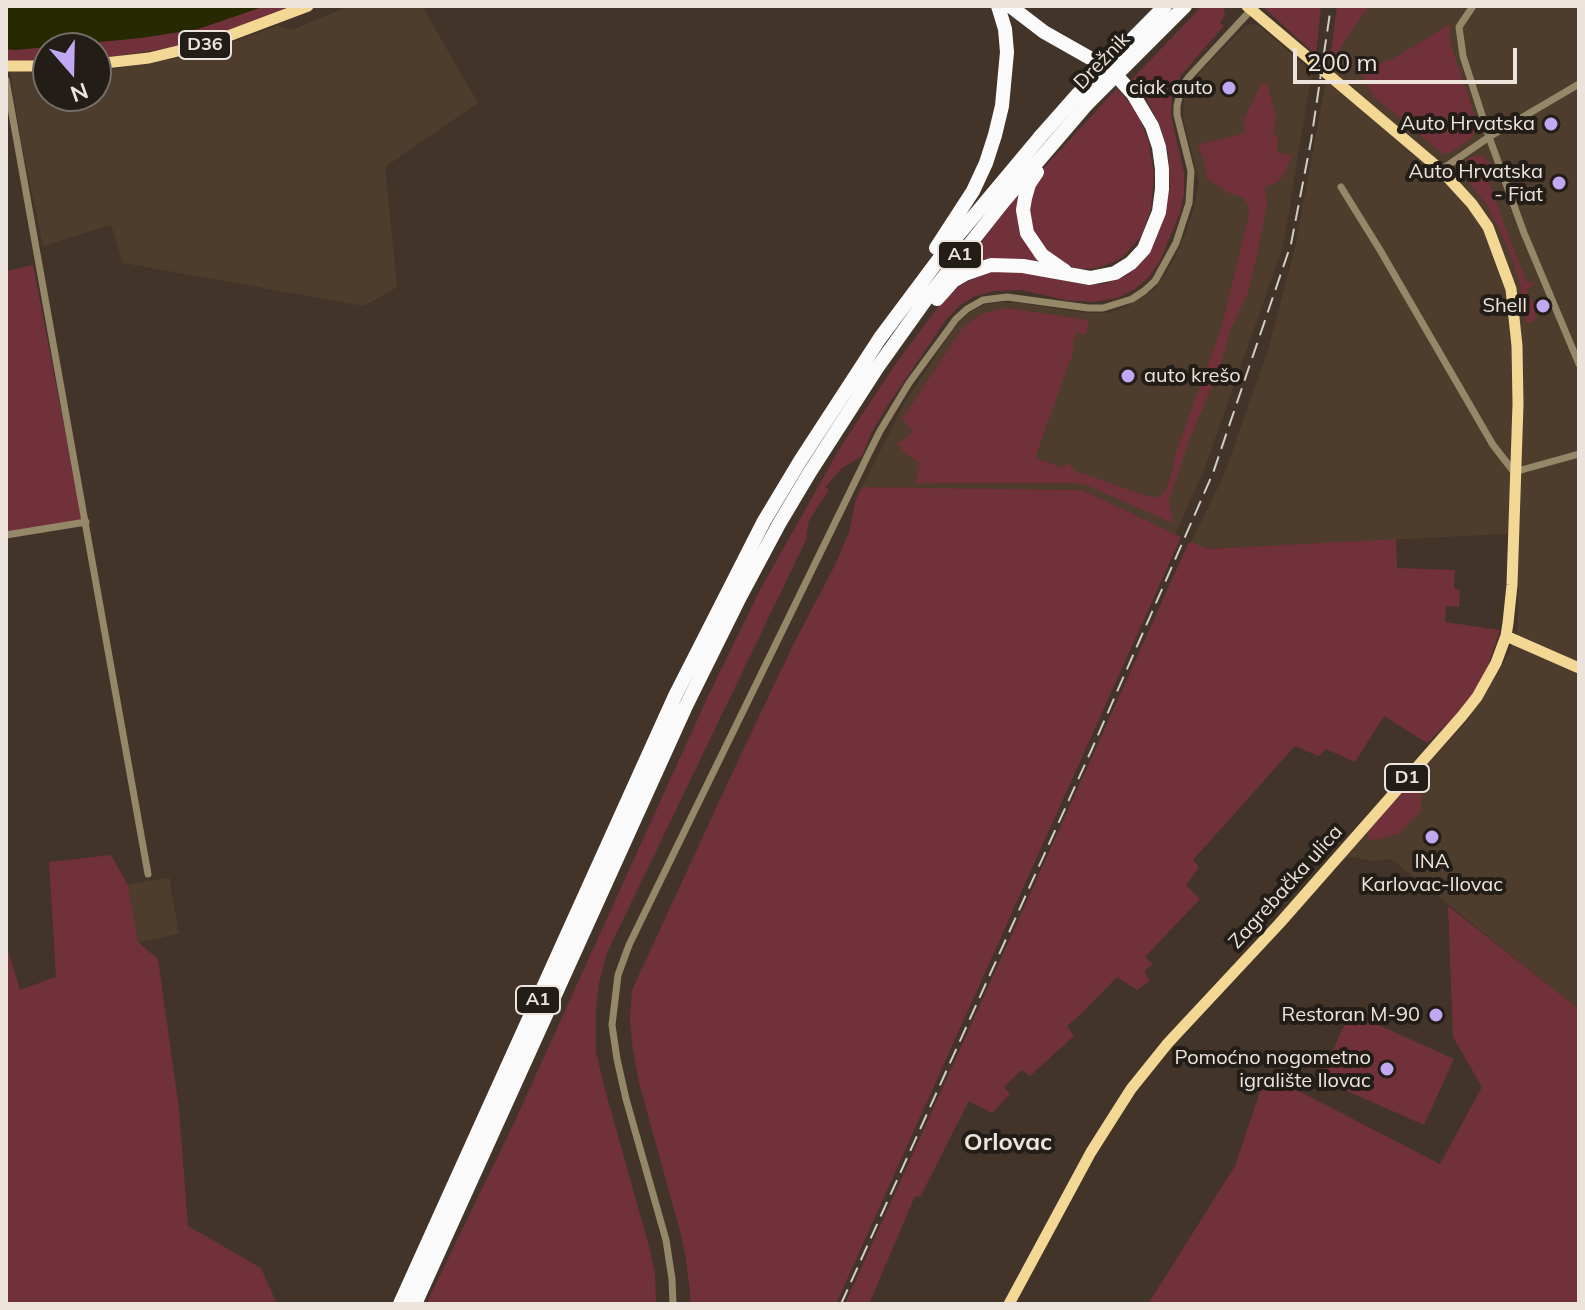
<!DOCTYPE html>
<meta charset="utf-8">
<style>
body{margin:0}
#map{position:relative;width:1585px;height:1310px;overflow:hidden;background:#423429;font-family:Mulish,sans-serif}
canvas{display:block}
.frame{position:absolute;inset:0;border:8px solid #ece4dc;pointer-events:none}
.north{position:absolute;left:32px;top:32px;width:80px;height:80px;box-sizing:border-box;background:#231d18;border:2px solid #736d66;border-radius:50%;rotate:160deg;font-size:22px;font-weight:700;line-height:32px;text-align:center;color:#ece4dc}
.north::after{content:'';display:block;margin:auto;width:28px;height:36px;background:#c1a8f3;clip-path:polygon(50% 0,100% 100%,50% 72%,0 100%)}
.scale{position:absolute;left:1293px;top:48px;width:224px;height:36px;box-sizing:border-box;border:4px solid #ece4dc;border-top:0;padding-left:10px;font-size:24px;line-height:28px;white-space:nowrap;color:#ece4dc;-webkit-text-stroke:6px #231d18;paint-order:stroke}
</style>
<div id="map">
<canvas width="1585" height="1310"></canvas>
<div class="frame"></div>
<div class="north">N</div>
<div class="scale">200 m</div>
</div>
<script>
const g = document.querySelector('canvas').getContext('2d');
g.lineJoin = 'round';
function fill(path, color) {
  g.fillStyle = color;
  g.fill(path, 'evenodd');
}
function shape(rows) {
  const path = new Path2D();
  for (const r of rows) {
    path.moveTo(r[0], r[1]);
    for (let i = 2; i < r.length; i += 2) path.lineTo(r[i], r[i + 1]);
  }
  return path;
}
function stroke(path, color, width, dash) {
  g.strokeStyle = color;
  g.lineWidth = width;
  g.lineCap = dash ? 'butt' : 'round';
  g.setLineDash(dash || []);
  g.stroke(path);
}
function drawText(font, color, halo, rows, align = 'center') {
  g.font = font + ' Mulish,sans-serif';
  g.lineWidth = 8;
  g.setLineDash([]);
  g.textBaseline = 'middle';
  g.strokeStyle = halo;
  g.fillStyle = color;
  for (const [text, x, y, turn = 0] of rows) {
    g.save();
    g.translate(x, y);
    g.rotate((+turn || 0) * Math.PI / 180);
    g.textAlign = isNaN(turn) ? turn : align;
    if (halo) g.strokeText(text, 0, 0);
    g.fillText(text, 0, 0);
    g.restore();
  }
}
fill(shape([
 [349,6,422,6,478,103,385,167,397,287,364,306,123,263,111,225,43,246,21,141,10,71,48,72,48,96,96,96,96,72,199,54,277,26,292,30],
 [1370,6,1579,6,1579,1009,1391,859,1372,861,1350,857,1340,861,1466,722,1509,654,1518,628,1518,535,1505,534,1209,549,1191,542,1224,475,1268,350,1295,247,1329,65,1363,14],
 [1250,24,1258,25,1312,72,1283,247,1204,470,1175,535,1082,490,862,487,904,404,951,332,966,315,983,305,1000,302,1020,303,1084,313,1107,313,1126,307,1154,290,1171,265,1184,237,1194,208,1199,182,1183,117,1184,99,1199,73,1245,26],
 [169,877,179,934,138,942,128,885]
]), '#4e3c2d');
fill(shape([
 [265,6,294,6,220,35,184,46,96,59,96,48,48,48,48,62,6,61,6,49,15,50,141,38,198,29],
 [1202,6,1223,6,1225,15,1220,23,1224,26,1181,75,1172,96,1171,115,1184,173,1184,193,1180,213,1160,261,1149,277,1135,289,1117,298,1094,302,1065,300,1021,290,993,291,973,297,959,306,945,321,888,405,871,434,862,456,841,469,825,487,829,490,809,520,806,540,607,953,599,983,596,1007,596,1052,606,1093,650,1250,655,1274,656,1304,426,1304,513,1125,709,694,760,590,841,446,899,359,945,298,962,284,986,273,1000,271,1020,272,1087,285,1103,284,1123,277,1136,268,1152,247,1164,218,1170,186,1168,152,1160,126,1146,98,1132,79],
 [1262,6,1321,6,1316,55],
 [1337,6,1370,6,1363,14,1329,65],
 [1450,24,1450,43,1477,122,1477,128,1471,139,1447,154,1442,153,1372,95,1363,76,1362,70,1370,63,1372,68,1388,60,1392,60],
 [1266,82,1276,115,1273,135,1278,135,1277,153,1292,155,1286,171,1280,180,1265,188,1267,204,1258,251,1248,292,1229,334,1221,364,1189,441,1169,500,1173,523,1084,484,1072,483,916,483,920,464,904,452,897,444,913,432,902,419,963,327,981,314,1005,308,1089,320,1086,335,1077,332,1073,343,1072,346,1075,347,1035,458,1064,468,1067,463,1073,467,1073,470,1150,497,1158,497,1165,492,1173,469,1174,458,1222,326,1249,215,1248,205,1244,198,1229,193,1207,179,1205,165,1198,145,1245,133,1244,119,1261,85],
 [1117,88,1137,112,1149,143,1154,174,1151,208,1142,235,1123,257,1116,261,1098,268,1078,269,1057,261,1035,239,1026,208,1041,171],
 [1474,156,1482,156,1491,163,1494,172,1487,175,1502,219,1527,283,1534,282,1534,285,1527,289,1529,299,1533,300,1536,320,1526,324,1519,281,1509,250,1487,205,1460,171,1461,166,1467,159],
 [1023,186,1041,261,1039,263,986,260,972,264,960,270],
 [33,265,82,520,6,532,6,271],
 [862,487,1082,490,1181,537,836,1304,691,1304,686,1258,680,1231,639,1083,633,1051,630,1021,632,990,742,752,794,643,835,565,849,532,856,499],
 [1396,539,1397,568,1455,570,1454,588,1460,590,1459,607,1446,606,1445,622,1500,630,1485,674,1470,698,1454,717,1427,743,1384,716,1355,762,1326,749,1318,756,1295,746,1193,860,1199,867,1186,885,1200,899,1145,957,1153,964,1144,971,1150,981,1137,990,1117,977,1081,1014,1067,1026,1074,1036,1030,1076,1021,1070,1004,1087,1010,1094,992,1113,969,1101,920,1197,915,1196,869,1304,845,1304,1188,544,1191,542,1209,549],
 [1412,783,1415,783,1419,786,1421,795,1421,811,1398,834,1376,840,1369,839,1367,832],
 [111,855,128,885,138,942,158,959,179,1109,188,1226,261,1268,277,1304,6,1304,6,944,20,990,56,977,49,862],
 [1448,906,1579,1009,1579,1304,1148,1304,1235,1166,1266,1074,1440,1164,1482,1087,1453,1037],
 [1350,1012,1454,1059,1424,1125,1320,1079]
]), '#70313a');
fill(shape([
 [6,6,265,6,198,29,140,38,15,50,6,49]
]), '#272900');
stroke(shape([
 [1473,6,1459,27,1463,56,1489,137,1524,233,1579,364],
 [6,80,148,874],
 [1441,170,1489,137,1579,84],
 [1341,187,1380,250,1493,445,1514,472,1579,454],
 [6,535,86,522],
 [673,1304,672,1279,666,1240,626,1099,617,1059,612,1025,618,975,629,945,868,455,880,431,909,383,956,319,967,309,983,300,1007,297,1088,308,1103,308,1132,299,1144,291,1155,281,1176,243,1189,203,1191,171,1177,115,1177,106,1181,89,1188,78,1251,10]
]), '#958868', 7);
stroke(shape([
 [96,64,149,58,207,44,308,6],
 [6,66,48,66],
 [1506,636,1579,668],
 [1009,1304,1091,1152,1131,1089,1168,1043,1279,924,1462,716,1477,697,1496,663,1506,636,1508,623,1512,585,1518,404,1517,346,1511,289,1488,227,1472,204,1441,170,1247,6]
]), '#f3d794', 11);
stroke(shape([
 [1037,172,1029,184,1025,198,1023,210,1027,233,1042,255,1065,271],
 [936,248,973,191,986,163,995,135,1002,106,1007,52,1005,29,998,6],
 [937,299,953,281,965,274,991,265,1023,266,1090,278,1115,273,1131,263,1144,249,1159,212,1162,189,1162,169,1159,147,1152,126,1133,94,1114,73,1104,66,1044,32,1010,6],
 [400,1304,675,696,764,521,800,461,880,338,948,247,1040,137],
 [415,1304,685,708,740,597,779,524,810,472,877,368,927,298,1004,201,1087,104]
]), '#fafafa', 14);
stroke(shape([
 [841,1304,1091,751,1213,473,1291,244,1311,141,1331,6]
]), '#d5ccc4', 2, [16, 8]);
stroke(shape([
 [1087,104,1185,6],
 [1040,137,1078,94,1165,6]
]), '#fafafa', 14);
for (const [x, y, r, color] of [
 [1229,88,8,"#c1a8f3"],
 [1551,124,8,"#c1a8f3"],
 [1559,183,8,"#c1a8f3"],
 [1543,306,8,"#c1a8f3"],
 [1128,376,8,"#c1a8f3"],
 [1432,837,8,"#c1a8f3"],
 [1436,1015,8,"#c1a8f3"],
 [1387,1069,8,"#c1a8f3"]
]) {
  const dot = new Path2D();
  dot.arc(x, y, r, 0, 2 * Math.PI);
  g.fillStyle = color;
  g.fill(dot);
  stroke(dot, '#231d18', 3);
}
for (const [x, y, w] of [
 [205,45,52],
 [960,255,44],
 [1407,778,44],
 [538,1000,44]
]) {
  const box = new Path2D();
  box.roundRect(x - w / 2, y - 14, w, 28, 6);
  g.fillStyle = '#231d18';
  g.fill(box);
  stroke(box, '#ece4dc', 2);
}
drawText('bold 18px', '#ece4dc', null, [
 ["D36",205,45],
 ["A1",960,255],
 ["D1",1407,778],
 ["A1",538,1000]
]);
drawText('20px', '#ece4dc', '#231d18', [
 ["Drežnik",1102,61,-46],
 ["Zagrebačka ulica",1286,887,-48]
]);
drawText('20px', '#ece4dc', '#231d18', [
 ["ciak auto",1213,88],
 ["Auto Hrvatska",1535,124],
 ["Auto Hrvatska",1543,172],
 ["- Fiat",1543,195],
 ["Shell",1527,306],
 ["auto krešo",1144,376,"left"],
 ["INA",1432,862,"center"],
 ["Karlovac-Ilovac",1432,885,"center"],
 ["Restoran M-90",1420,1015],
 ["Pomoćno nogometno",1371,1058],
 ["igralište Ilovac",1371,1081]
], 'right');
drawText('bold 24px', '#ece4dc', '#231d18', [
 ["Orlovac",1008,1143]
]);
</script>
